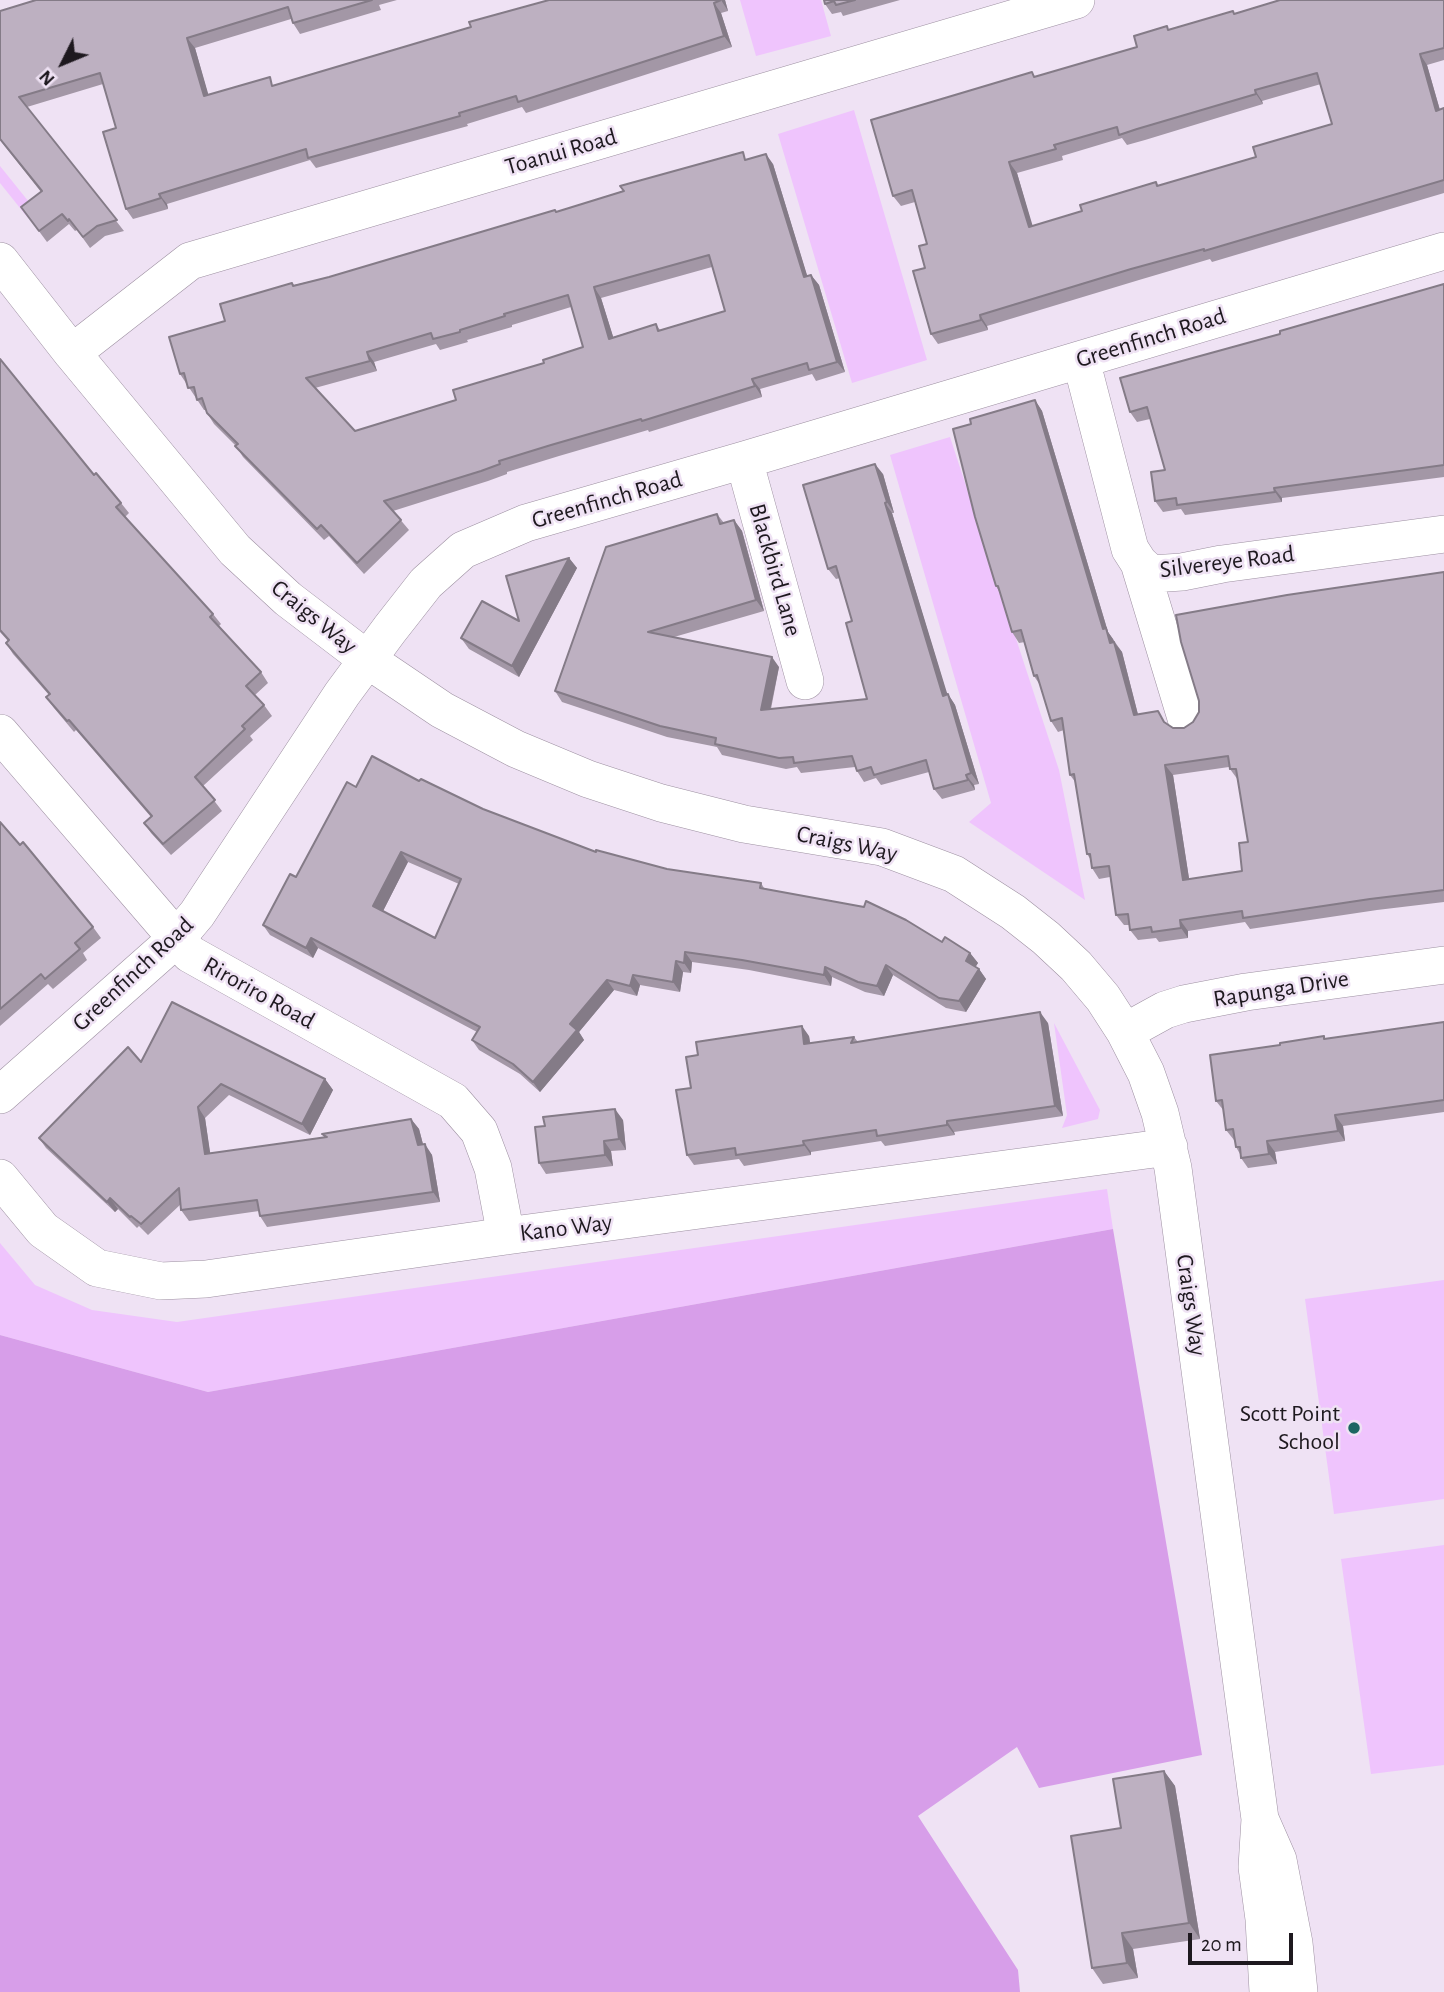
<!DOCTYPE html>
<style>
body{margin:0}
#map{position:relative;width:1444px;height:1992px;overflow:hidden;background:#efe2f4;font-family:"Alegreya Sans",sans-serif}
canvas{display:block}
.north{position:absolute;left:28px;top:28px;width:70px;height:70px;-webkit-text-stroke:5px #efe2f4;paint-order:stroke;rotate:227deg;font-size:19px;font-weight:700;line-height:28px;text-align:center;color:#1e191f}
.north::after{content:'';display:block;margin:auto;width:24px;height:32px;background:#1e191f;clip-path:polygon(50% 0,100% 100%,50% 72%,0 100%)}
.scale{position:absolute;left:1188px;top:1933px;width:105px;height:32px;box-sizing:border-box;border:4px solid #1e191f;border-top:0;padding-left:9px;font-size:21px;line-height:24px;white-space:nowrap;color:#1e191f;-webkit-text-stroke:5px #efe2f4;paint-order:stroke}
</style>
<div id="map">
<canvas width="1444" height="1992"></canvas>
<div class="north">N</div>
<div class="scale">20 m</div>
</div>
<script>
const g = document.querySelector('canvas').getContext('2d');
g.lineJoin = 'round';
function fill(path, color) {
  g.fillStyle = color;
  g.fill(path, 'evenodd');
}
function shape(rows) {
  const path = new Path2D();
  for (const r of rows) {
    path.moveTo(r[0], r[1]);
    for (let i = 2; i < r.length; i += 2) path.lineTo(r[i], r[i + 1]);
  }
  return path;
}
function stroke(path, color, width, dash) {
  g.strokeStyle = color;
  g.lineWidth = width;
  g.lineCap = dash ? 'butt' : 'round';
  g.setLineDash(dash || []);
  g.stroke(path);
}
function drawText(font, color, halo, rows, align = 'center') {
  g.font = font + ' "Alegreya Sans",sans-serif';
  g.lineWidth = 5;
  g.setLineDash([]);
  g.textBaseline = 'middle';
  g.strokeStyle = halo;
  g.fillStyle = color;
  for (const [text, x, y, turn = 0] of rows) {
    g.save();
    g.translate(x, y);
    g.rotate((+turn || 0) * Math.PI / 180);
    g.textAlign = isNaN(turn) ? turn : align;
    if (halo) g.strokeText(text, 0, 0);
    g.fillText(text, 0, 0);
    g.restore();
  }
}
fill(shape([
 [740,0,821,0,831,36,756,56],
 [854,110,927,360,852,383,778,134],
 [0,166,37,212,28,218,0,183],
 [950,437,1059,770,1085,900,969,822,991,803,890,455],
 [1054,1023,1100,1110,1098,1119,1062,1128,1067,1115],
 [1107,1189,1113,1229,208,1392,0,1335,0,1243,35,1285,92,1310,177,1322],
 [1444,1280,1444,1499,1334,1514,1305,1299],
 [1444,1545,1444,1765,1371,1774,1341,1559]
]), '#efc4fd');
fill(shape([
 [1113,1229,1202,1755,1039,1788,1017,1747,918,1816,1018,1970,1020,1992,0,1992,0,1335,208,1392]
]), '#d79ee9');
const street = shape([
 [0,261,72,353,235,550,288,599,368,660,442,710,516,749,588,779,661,803,744,824,882,847,954,874,1013,912,1046,938,1076,966,1103,998,1125,1032,1146,1073,1160,1113,1173,1168,1260,1819],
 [72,353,190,261,1076,0],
 [1081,360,1130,549,1139,563,1151,574,1182,572,1222,564,1444,534],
 [744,460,805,681],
 [1139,563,1186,718],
 [0,733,190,954,453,1101,479,1131,493,1168,506,1236],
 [1125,1032,1165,1010,1184,1004,1246,992,1444,965],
 [0,1095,175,940,197,914,342,694,390,629,426,583,463,550,526,523,744,460,1444,251],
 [0,1178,43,1230,97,1268,161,1281,206,1279,506,1236,1169,1147],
 [1268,1992,1264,1919,1257,1867,1260,1819,1278,1860,1294,1943,1299,1992]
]);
stroke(street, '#9d90a1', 38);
stroke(street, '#fff', 37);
fill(shape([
 [36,0,397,0,379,5,381,10,300,34,293,23,291,19,195,48,208,95,275,85,725,0,728,11,721,13,732,47,526,113,522,107,467,124,468,126,316,168,310,160,167,204,168,209,133,219,126,209,116,128,103,84,27,107,124,231,105,236,90,248,77,230,75,231,69,224,47,242,21,207,41,192,0,140,0,11],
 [824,0,900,0,843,16,841,12,832,14,825,4],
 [1444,0,1444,60,1427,65,1440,110,1444,108,1444,193,1212,262,1210,259,1139,280,987,326,988,330,938,344,931,334,925,268,927,244,915,202,901,206,893,196,1036,77,1137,47,1170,29,1233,11,1234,13],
 [1321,84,1332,124,1256,157,1159,186,1156,182,1082,211,1032,226,1017,173,1063,160,1062,156,1122,138,1127,145,1145,140,1263,104,1262,101],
 [748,159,773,164,807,276,811,275,819,285,845,372,816,381,812,374,760,389,762,397,649,432,648,430,559,456,507,472,507,474,488,481,393,511,409,530,364,574,329,536,324,540,243,457,236,446,214,424,207,413,206,410,204,410,180,374,225,321,292,283,294,285,329,277,556,212,623,191,620,186],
 [712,267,725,311,660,330,656,324,613,337,601,298],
 [571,307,583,347,456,400,355,431,315,388,377,371,374,362,436,344,440,350,468,342,467,340,512,327,512,325],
 [1444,284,1444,477,1282,498,1282,502,1185,515,1181,509,1163,512,1155,501,1165,470,1150,419,1137,422,1130,412,1280,334],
 [0,359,94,475,121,503,129,513,125,517,213,614,221,624,219,626,261,672,268,683,255,695,264,705,272,716,250,736,253,740,203,786,222,811,171,855,151,833,144,823,151,817,76,730,74,732,54,708,46,697,49,695,13,654,6,643,8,641,0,632],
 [1035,400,1042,411,1108,632,1122,652,1138,715,1166,724,1173,728,1184,728,1444,572,1444,902,1377,910,1250,929,1245,922,1188,931,1188,938,1159,942,1156,938,1138,940,1130,930,1129,925,1124,925,1116,915,1110,877,1099,879,1092,868,1091,860,1087,854,1076,783,1070,775,1064,730,1058,732,1051,721,1040,685,1034,676,1025,642,1019,643,1012,632,1000,593,996,586,971,424],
 [1229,767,1230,769,1238,780,1248,842,1242,871,1189,879,1173,775],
 [883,474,894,513,892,513,947,695,948,694,955,705,979,784,974,785,975,790,942,799,934,789,929,772,881,785,876,778,864,782,857,771,855,767,801,773,797,767,786,769,722,755,717,747,667,737,562,702,555,691,717,514,724,523,734,520,742,531,764,611,674,637,779,667,771,709,867,699,852,621,840,578,836,579,828,569],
 [569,558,577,568,519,677,469,649,461,638,519,621],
 [419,781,483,809,596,852,667,869,761,883,764,888,942,942,970,953,978,963,975,967,979,969,986,979,966,1012,946,1008,893,975,884,996,865,992,832,977,831,986,749,970,692,962,691,973,683,972,680,992,640,985,637,996,614,990,579,1032,584,1040,540,1092,520,1074,479,1050,472,1040,477,1032,318,948,313,958,270,935,263,925,296,877,356,787],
 [408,862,459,884,435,938,383,911],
 [0,822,93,927,101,938,83,953,87,960,53,989,48,984,0,1026],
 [1444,1022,1444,1112,1343,1126,1345,1141,1275,1152,1277,1164,1248,1168,1241,1158,1240,1154,1236,1147,1235,1140,1234,1140,1226,1130,1224,1111,1216,1101,1326,1039],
 [1048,1023,1063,1116,954,1132,955,1135,885,1146,881,1141,811,1152,811,1155,744,1166,739,1159,694,1165,687,1155,691,1088,809,1036,810,1043,854,1037,858,1042],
 [141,1062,325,1079,333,1090,310,1135,229,1095,205,1118,210,1154,324,1137,322,1134,411,1119,419,1129,423,1144,432,1155,440,1202,267,1227,260,1216,259,1211,189,1221,181,1210,181,1204,148,1235,139,1226,137,1228,118,1209,115,1212,46,1148,39,1138],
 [623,1120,626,1150,611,1151,613,1166,546,1174,539,1163],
 [1164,1771,1175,1786,1200,1939,1133,1949,1138,1978,1103,1984,1092,1968,1121,1828]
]), '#a397a6');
fill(shape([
 [721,0,725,0,728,11],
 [714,3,721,13,732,47,724,36],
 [187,38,195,48,212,107,204,96],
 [1420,54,1427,65,1443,121,1436,111],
 [1255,90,1262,101,1263,104,1256,94],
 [766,154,773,164,811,288,804,277],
 [1009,162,1017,173,1036,237,1029,227],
 [159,194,167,204,168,209,161,198],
 [811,275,819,285,845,372,837,362],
 [594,287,601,298,617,349,609,339],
 [980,315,987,326,988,330,981,320],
 [367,352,374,362,377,371,370,361],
 [752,379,760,389,762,397,755,386],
 [1035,400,1042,411,1108,632,1113,639,1115,644,1114,642,1122,652,1141,726,1134,715,1103,629],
 [875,464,883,474,894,513,887,502],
 [1274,488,1282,498,1282,502,1275,492],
 [885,503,892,513,951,706,943,696],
 [734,520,742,531,764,611,756,600],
 [569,558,577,568,519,677,512,666],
 [772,657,779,667,768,720,761,710],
 [948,694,955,705,979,784,971,773],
 [1165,765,1173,775,1191,891,1183,880],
 [966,775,974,785,975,790,968,780],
 [401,852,408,862,380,917,373,906],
 [1180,920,1188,931,1188,938,1181,928],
 [311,938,318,948,313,958,306,948],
 [685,952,692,962,691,973,684,963],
 [970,953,978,963,973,971,966,961],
 [676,961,683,972,680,992,673,982],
 [886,965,893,975,884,996,877,986],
 [825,967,832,977,831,986,824,975],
 [979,969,986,979,966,1012,959,1001],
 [633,975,640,985,637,996,630,986],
 [607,980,614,990,579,1032,584,1040,540,1092,533,1082,570,1024],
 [1040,1012,1048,1023,1063,1116,1055,1106],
 [802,1026,809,1036,812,1054,804,1044],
 [325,1079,333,1090,310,1135,302,1124],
 [198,1107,205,1118,212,1165,205,1154],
 [615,1109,623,1120,626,1150,619,1139],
 [1335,1115,1343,1126,1345,1141,1338,1131],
 [411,1119,419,1129,426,1156,418,1145],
 [947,1121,954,1132,955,1135,947,1125],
 [604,1141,611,1151,613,1166,605,1155],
 [803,1141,811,1152,811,1155,804,1145],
 [1267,1141,1275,1152,1277,1164,1269,1154],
 [425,1144,432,1155,440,1202,433,1192],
 [110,1198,118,1209,115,1212,107,1202],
 [1164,1771,1175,1786,1200,1939,1189,1923],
 [1122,1933,1133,1949,1138,1978,1127,1963]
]), '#847b87');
const building = shape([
 [36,0,372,0,293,23,288,7,187,38,204,96,270,77,272,86,471,27,469,22,549,0,721,0,714,3,724,36,518,102,516,96,459,113,460,116,308,158,306,149,159,194,161,198,126,209,103,132,116,128,100,73,19,97,117,220,97,226,83,237,69,219,68,221,62,214,39,231,21,207,42,191,0,139,0,11,36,0],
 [824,0,855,0,836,5,834,1,825,4,824,0],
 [1280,0,1444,0,1444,48,1420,54,1436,111,1444,108,1444,180,1204,251,1204,249,1131,269,980,315,981,320,931,334,913,271,925,268,919,246,927,244,912,190,893,196,871,120,1032,72,1034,77,1137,47,1134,36,1167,26,1168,30,1233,11,1234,14,1280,0],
 [1317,73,1332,124,1253,147,1256,157,1157,186,1156,182,1080,205,1082,211,1029,227,1009,162,1056,149,1054,145,1117,127,1119,135,1137,129,1256,94,1255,90,1317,73],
 [743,152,745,160,766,154,804,277,811,275,837,362,809,370,807,363,752,379,755,386,642,421,641,419,551,445,499,461,500,464,481,471,384,501,401,520,357,563,321,525,317,529,235,446,238,444,207,413,202,398,197,400,194,387,188,388,184,373,180,374,169,337,225,321,220,304,292,283,293,286,329,277,555,210,556,212,624,191,620,186,743,152],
 [709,255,725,311,658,331,656,324,609,339,594,287,709,255],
 [568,295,583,347,543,360,544,363,453,390,456,400,355,431,306,378,370,361,367,352,431,333,433,339,460,332,460,330,505,316,504,314,568,295],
 [1444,284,1444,465,1274,488,1275,492,1177,505,1176,498,1155,501,1151,472,1165,470,1147,407,1130,412,1120,378,1280,334,1280,331,1444,284],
 [0,359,94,475,96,473,121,503,116,507,213,614,210,617,261,672,246,686,264,705,242,726,245,729,195,777,215,800,163,844,144,823,152,816,69,720,67,721,46,697,50,694,6,643,9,640,0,630,0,359],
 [1035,400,1103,629,1106,628,1110,643,1114,642,1134,715,1158,711,1164,722,1173,728,1184,728,1193,722,1199,712,1199,701,1181,642,1176,615,1287,595,1444,572,1444,890,1370,899,1243,918,1242,911,1180,920,1181,928,1152,932,1151,927,1130,930,1128,914,1116,915,1109,866,1092,868,1090,854,1087,854,1074,774,1070,775,1062,718,1051,721,1037,675,1034,676,1021,630,1012,632,998,586,996,586,975,517,953,429,971,424,970,419,1035,400],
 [1228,756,1230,769,1236,769,1248,842,1239,843,1242,871,1183,880,1165,765,1228,756],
 [875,464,887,502,885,503,943,696,948,694,971,773,966,775,968,780,934,789,926,760,874,775,871,767,857,771,852,756,794,763,793,757,779,758,715,744,716,738,660,726,555,691,606,547,717,514,720,524,734,520,756,600,648,632,772,657,761,710,867,699,846,623,852,621,836,566,828,569,803,485,875,464],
 [569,558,512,666,461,638,482,601,519,621,506,576,569,558],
 [372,756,419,781,421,779,483,809,596,852,596,850,667,869,761,883,760,888,864,907,866,901,906,920,942,942,945,937,970,953,966,961,979,969,959,1001,939,998,886,965,877,986,858,982,825,967,824,975,742,960,685,952,684,963,676,961,673,982,633,975,630,986,607,980,570,1024,577,1030,533,1082,513,1064,472,1040,480,1027,311,938,306,948,263,925,290,874,296,877,347,782,356,787,372,756],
 [401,852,461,879,435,938,373,906,401,852],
 [0,822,20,845,23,842,93,927,75,943,80,949,45,979,41,974,0,1009,0,822],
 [172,1002,325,1079,302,1124,221,1084,198,1107,205,1154,327,1137,322,1134,411,1119,418,1145,425,1144,433,1192,260,1216,257,1200,181,1210,179,1188,141,1224,131,1216,130,1217,110,1198,107,1202,39,1138,128,1047,141,1062,172,1002],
 [1040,1012,1055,1106,947,1121,947,1125,877,1136,876,1130,803,1141,804,1145,736,1155,735,1148,687,1155,676,1090,691,1088,686,1057,698,1055,696,1042,802,1026,804,1044,854,1037,851,1043,1040,1012],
 [1444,1022,1444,1100,1335,1115,1338,1131,1267,1141,1269,1154,1241,1158,1240,1147,1236,1147,1233,1129,1226,1130,1222,1100,1216,1101,1210,1055,1280,1045,1280,1043,1324,1036,1324,1039,1444,1022],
 [615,1109,619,1139,604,1141,605,1155,539,1163,535,1127,545,1126,543,1117,615,1109],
 [1164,1771,1189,1923,1122,1933,1127,1963,1092,1968,1071,1836,1121,1828,1113,1779,1164,1771]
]);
fill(building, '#bdb0c1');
stroke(building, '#847b87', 2);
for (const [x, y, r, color] of [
 [1354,1428,7,"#1a6661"]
]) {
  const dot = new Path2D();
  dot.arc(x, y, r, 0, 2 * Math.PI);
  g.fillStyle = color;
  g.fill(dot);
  stroke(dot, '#efe2f4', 2.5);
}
drawText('24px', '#1e191f', '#efe2f4', [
 ["Toanui Road",561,152,-16],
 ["Greenfinch Road",1151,338,-17],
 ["Greenfinch Road",607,500,-16],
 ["Silvereye Road",1227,562,-7],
 ["Blackbird Lane",775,570,74],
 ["Craigs Way",314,617,39],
 ["Craigs Way",847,844,12],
 ["Greenfinch Road",133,974,-43],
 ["Rapunga Drive",1281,989,-9],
 ["Riroriro Road",259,993,29],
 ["Kano Way",566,1228,-7],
 ["Craigs Way",1191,1305,82]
]);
drawText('24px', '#1e191f', '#efe2f4', [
 ["Scott Point",1340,1414],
 ["School",1340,1442]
], 'right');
</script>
